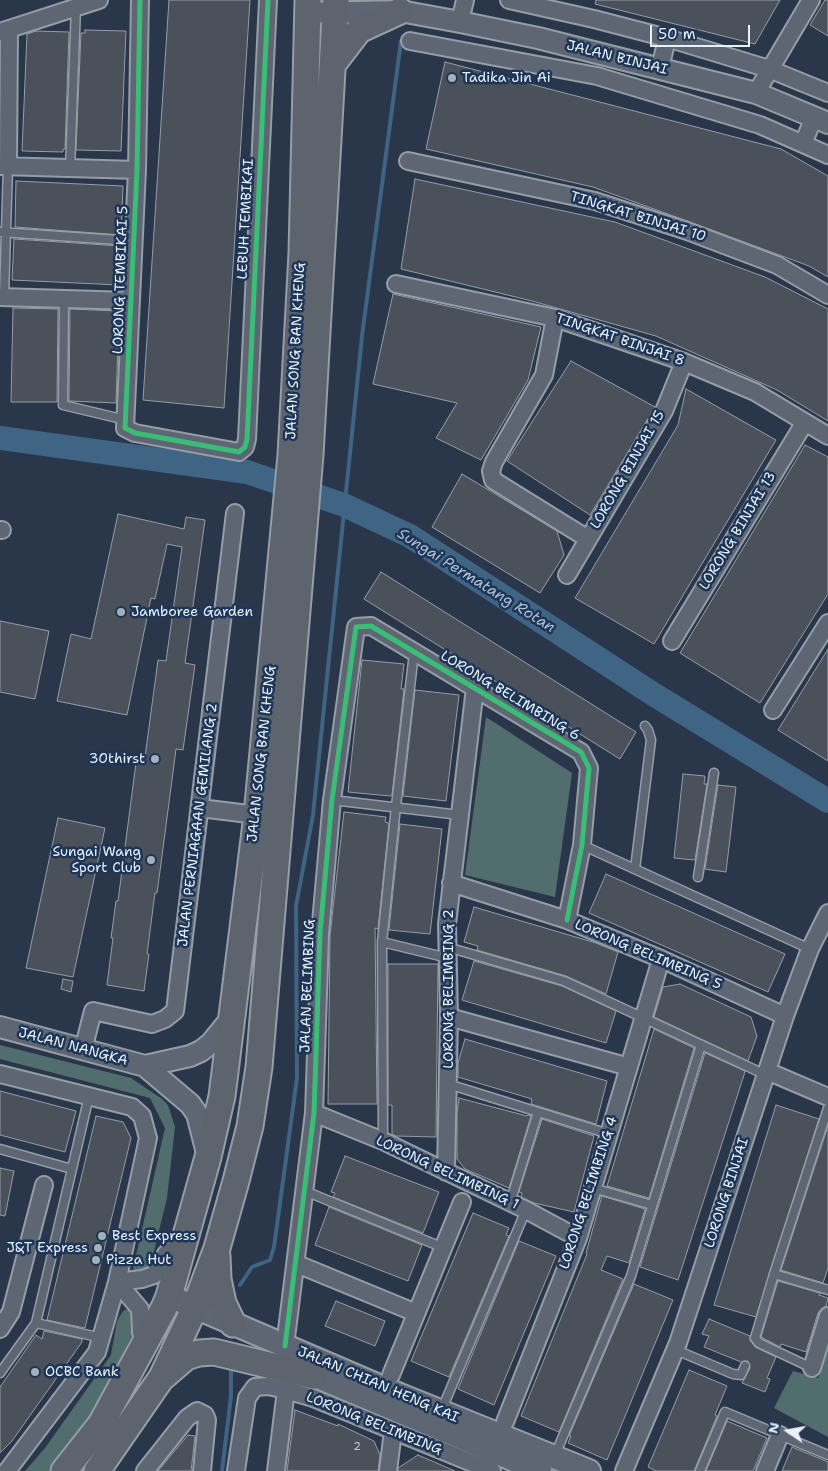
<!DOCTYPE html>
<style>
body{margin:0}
#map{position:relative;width:828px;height:1471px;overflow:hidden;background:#2a374a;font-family:"Shantell Sans",sans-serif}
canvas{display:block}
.north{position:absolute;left:763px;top:1406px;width:50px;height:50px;-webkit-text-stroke:4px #1d3557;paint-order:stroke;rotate:282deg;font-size:14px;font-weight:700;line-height:20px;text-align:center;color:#e8f1f8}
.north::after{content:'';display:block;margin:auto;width:18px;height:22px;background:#e8f1f8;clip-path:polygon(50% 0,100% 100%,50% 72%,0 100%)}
.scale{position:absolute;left:650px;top:25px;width:100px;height:22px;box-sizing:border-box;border:2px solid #e8f1f8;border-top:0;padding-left:6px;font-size:15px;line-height:18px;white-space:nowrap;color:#e8f1f8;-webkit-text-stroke:4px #1d3557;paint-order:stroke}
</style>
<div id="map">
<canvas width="828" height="1471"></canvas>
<div class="north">N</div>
<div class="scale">50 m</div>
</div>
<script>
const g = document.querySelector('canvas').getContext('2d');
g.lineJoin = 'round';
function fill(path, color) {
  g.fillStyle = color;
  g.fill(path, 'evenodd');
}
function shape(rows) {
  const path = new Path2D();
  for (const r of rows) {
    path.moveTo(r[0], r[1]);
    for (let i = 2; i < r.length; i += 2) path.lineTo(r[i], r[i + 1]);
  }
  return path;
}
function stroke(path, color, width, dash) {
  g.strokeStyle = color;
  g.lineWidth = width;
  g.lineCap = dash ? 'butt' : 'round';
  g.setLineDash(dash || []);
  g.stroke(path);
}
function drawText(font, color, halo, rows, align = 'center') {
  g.font = font + ' "Shantell Sans",sans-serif';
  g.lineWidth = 5;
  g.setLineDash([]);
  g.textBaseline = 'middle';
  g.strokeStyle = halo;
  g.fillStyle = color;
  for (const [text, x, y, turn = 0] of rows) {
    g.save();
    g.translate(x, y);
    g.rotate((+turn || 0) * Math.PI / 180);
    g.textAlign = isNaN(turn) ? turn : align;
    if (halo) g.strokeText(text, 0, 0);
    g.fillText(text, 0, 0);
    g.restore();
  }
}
fill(shape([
 [486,717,572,773,555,897,465,875],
 [0,1045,131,1078,162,1099,168,1105,175,1127,167,1198,150,1268,139,1272,133,1269,165,1128,150,1098,0,1059],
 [130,1308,134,1311,135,1330,87,1422,52,1471,25,1471,45,1448,111,1355,117,1321,123,1311],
 [828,1347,828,1437,774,1408,793,1371,818,1378]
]), '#516d6d');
stroke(shape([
 [240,1285,252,1267,270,1260,274,1247,297,1078,296,906,313,815,362,336,401,41],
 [222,1471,231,1396,231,1368]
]), '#406484', 4);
stroke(shape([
 [0,438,247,472,344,505,410,536,653,694,828,801]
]), '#406484', 24);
const building = shape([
 [169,0,250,0,224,408,143,400,169,0],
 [596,0,780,0,755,44,595,4,596,0],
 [825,0,828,0,828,36,810,25,825,0],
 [85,30,126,31,121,151,76,150,81,33,85,33,85,30],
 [36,31,69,32,65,149,63,149,63,152,22,151,27,34,36,31],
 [445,62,781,149,828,176,828,277,809,266,690,222,593,187,426,149,445,62],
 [415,179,615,222,765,277,828,309,828,421,777,390,656,336,532,301,401,269,415,179],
 [16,181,123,186,121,235,15,227,16,181],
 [14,239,121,246,119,285,12,280,14,239],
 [393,294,541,327,528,380,481,460,436,438,457,403,373,384,393,294],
 [13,308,58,309,57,402,11,402,13,308],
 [70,309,119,311,116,403,69,401,70,309],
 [571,361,655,407,590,515,507,461,571,361],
 [686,389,776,440,654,644,575,598,678,425,686,389],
 [805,445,828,457,828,594,760,703,680,653,805,445],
 [462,474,557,531,564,555,540,593,432,527,462,474],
 [118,514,184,529,186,517,205,520,185,663,195,665,183,750,176,749,162,856,157,893,155,893,147,954,149,954,144,991,107,985,113,938,111,938,116,901,118,901,137,755,145,757,158,660,166,661,182,547,167,544,155,599,151,598,127,715,57,701,71,634,91,639,118,514],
 [381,572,636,732,620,759,364,599,381,572],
 [0,621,49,631,35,699,0,692,0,621],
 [828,649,828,761,778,730,828,649],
 [362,660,404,664,401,689,404,689,392,795,390,796,348,792,362,660],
 [415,690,459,695,446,801,403,796,415,690],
 [683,774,705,776,704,784,707,784,695,860,674,858,683,774],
 [718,785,736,787,726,872,705,869,718,785],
 [344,812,386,817,385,822,389,823,378,929,375,928,377,1104,328,1104,330,935,344,812],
 [58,818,105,828,73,977,26,968,58,818],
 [400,824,442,829,430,934,389,930,400,824],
 [606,874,785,954,768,992,589,913,606,874],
 [474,907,596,943,618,952,606,994,566,976,477,950,478,946,464,942,474,907],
 [474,961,562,986,616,1011,606,1043,462,1000,474,961],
 [388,964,438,964,436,1137,396,1136,392,1134,392,1105,388,1105,388,964],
 [63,979,73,981,71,992,61,989,63,979],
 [680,984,751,1017,757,1036,748,1061,654,1017,663,987,680,984],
 [654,1029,694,1048,649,1198,607,1186,654,1029],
 [465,1039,607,1081,596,1124,531,1104,532,1099,458,1077,458,1063,465,1039],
 [705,1053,745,1071,744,1075,678,1280,640,1267,705,1053],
 [0,1091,76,1111,65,1152,0,1135,0,1091],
 [459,1098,527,1116,528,1115,531,1116,509,1188,465,1169,457,1159,457,1113,459,1098],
 [776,1105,819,1119,756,1317,714,1305,776,1105],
 [96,1116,123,1122,131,1138,85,1328,47,1320,96,1116],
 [542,1119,594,1136,574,1212,534,1203,521,1197,522,1193,519,1192,542,1119],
 [828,1126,828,1268,823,1283,781,1270,828,1126],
 [345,1156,439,1192,423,1233,333,1197,335,1193,331,1192,345,1156],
 [0,1168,14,1171,5,1216,0,1215,0,1168],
 [602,1196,645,1209,629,1263,607,1256,601,1270,623,1279,559,1432,521,1416,587,1254,586,1253,602,1196],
 [329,1207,422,1245,408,1281,315,1245,329,1207],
 [473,1213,509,1228,506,1235,509,1236,449,1377,411,1361,473,1213],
 [519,1241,556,1256,494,1405,458,1389,519,1241],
 [778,1281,820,1293,819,1295,828,1298,826,1306,822,1308,818,1313,806,1352,781,1344,780,1347,761,1337,778,1281],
 [634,1284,673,1300,607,1460,568,1443,571,1436,569,1436,634,1284],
 [336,1301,385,1321,375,1346,325,1326,336,1301],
 [709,1319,750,1336,750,1340,755,1347,776,1357,767,1378,770,1379,765,1392,742,1383,750,1368,748,1361,744,1361,741,1362,704,1347,709,1336,702,1334,709,1319],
 [44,1331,82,1339,82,1342,12,1441,0,1453,0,1387,36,1335,42,1339,44,1331],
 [689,1370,727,1386,715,1415,717,1416,694,1471,656,1471,648,1467,689,1370],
 [295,1410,338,1426,338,1424,374,1441,380,1455,378,1471,287,1471,295,1410],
 [727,1421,767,1438,753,1471,706,1471,727,1421],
 [188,1435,195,1436,191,1471,158,1471,188,1435],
 [792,1447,828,1462,828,1471,782,1471,792,1447],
 [418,1455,455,1471,398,1471,398,1468,418,1455]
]);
fill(building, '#4a515a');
stroke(building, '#959da7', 1);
const service = shape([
 [70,169,76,6],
 [0,232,133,241],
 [4,297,8,166],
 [64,299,63,405,126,420],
 [332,800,460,815],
 [582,845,810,949],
 [635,869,651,740,648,730,645,726],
 [698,877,714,773],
 [382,942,448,958],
 [447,947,564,981,766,1075],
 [448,1084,609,1134],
 [383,1141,382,942,396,806,414,653],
 [0,1149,72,1169],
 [593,1188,652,1205],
 [305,1191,444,1248],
 [510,1203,538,1112],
 [774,1274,828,1290],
 [36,1323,102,1338],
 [676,1350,733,1374,741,1375,745,1366],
 [812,1368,759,1343,755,1338,774,1274,828,1108],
 [0,1373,36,1323,89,1096],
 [442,1409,526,1210],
 [555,1455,631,1276,701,1045],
 [700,1471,725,1412,828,1455]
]);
const minor = shape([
 [140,0,137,170,125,428,135,433,239,452,245,447,247,439,268,0],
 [509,0,594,19,667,38,769,69,828,93],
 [460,22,465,0],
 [0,32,99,0],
 [410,41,597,76,760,125,828,155],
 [660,69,667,38],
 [756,93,811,0],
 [803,144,814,117],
 [408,161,595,201,687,231,777,265,828,295],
 [0,166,137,170],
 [8,166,9,29],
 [396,284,555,318,684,362,755,392,828,436],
 [0,297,131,301],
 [555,318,544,375,494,462,491,471,493,480,588,539],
 [0,530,2,530],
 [567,575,664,411,684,362],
 [672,641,805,422],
 [773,710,828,623],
 [200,808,257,815],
 [451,883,567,920,661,959,785,1016],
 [449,1017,629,1067],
 [83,1050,93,1011,152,1024,165,1019,175,1011,235,513],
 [767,1071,828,1097],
 [0,1074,132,1107,142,1116,148,1138,117,1282,97,1352,7,1471],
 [314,1113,383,1141,526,1210,578,1238],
 [446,1172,449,1017,447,924,475,688],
 [297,1264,416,1313],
 [117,1282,142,1279,154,1275,166,1254,183,1236],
 [117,1282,140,1309,141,1332,145,1344],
 [0,1329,11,1312,44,1185],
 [285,1346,314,1113,320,934,332,800,356,627,371,626,581,752,589,768,582,845,567,920],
 [812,1368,828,1316],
 [391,1375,462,1202],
 [505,1422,578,1238,661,959],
 [145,1471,187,1418,197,1411,205,1415,207,1420,202,1471],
 [236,1471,247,1398,255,1387,268,1386,286,1390,313,1398,492,1471],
 [276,1471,286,1390],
 [388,1471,393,1431],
 [624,1471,678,1343,785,1016,810,949,828,913],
 [765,1471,780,1435]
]);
const tertiary = shape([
 [308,13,400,11,460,22,538,38,756,93,828,123],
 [0,1027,145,1066,190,1104,197,1114,208,1157],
 [145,1066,190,1056,201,1051,211,1043,233,1016]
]);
const secondary = shape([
 [169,1296,400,1395,589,1471],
 [297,1368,540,1471]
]);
const primary = shape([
 [333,64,359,30,400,11],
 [217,1256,218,1279,223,1303,233,1324],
 [164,1376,186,1357,199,1353,214,1352,314,1376],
 [64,1471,101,1424,164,1308,169,1296,208,1157,222,1096,257,815,291,455,302,253,308,0],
 [97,1471,162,1377,195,1307,217,1248,236,1181,250,1126,259,1067,310,455,336,0]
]);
stroke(service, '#959da7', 11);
stroke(minor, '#959da7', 20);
stroke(tertiary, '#959da7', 24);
stroke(secondary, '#959da7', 26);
stroke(primary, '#959da7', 29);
stroke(service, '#5d6672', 8);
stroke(minor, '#5d6672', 16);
stroke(tertiary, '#5d6672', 20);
stroke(secondary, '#5d6672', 22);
stroke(primary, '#5d646d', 25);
stroke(shape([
 [140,0,137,170,125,428,135,433,239,452,245,447,247,439,268,0],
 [285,1346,314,1113,320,934,332,800,356,627,371,626,581,752,589,768,582,845,567,920]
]), '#3abd76', 5);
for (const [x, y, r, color] of [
 [452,78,5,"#a6b0bb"],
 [121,612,5,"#a6b0bb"],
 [155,759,5,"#a6b0bb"],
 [151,860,5,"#a6b0bb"],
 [102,1236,5,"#a6b0bb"],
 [98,1248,5,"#a6b0bb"],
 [96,1260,5,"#a6b0bb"],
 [35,1372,5,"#a6b0bb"]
]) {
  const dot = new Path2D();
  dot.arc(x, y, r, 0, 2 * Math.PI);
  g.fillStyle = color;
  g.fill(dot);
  stroke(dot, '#1d3557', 2);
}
drawText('11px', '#c0c9d0', null, [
 ["2",357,1447]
]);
drawText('14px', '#e8f1f8', '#1d3557', [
 ["JALAN BINJAI",617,58,14],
 ["TINGKAT BINJAI 10",638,217,17],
 ["LEBUH TEMBIKAI",246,219,-87],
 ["LORONG TEMBIKAI 5",121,280,-88],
 ["TINGKAT BINJAI 8",620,340,19],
 ["JALAN SONG BAN KHENG",296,351,-87],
 ["LORONG BINJAI 15",628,470,-60],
 ["LORONG BINJAI 13",738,531,-59],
 ["LORONG BELIMBING 6",510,696,31],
 ["JALAN SONG BAN KHENG",262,754,-84],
 ["JALAN PERNIAGAAN GEMILANG 2",198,825,-83],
 ["LORONG BELIMBING 5",648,955,23],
 ["JALAN BELIMBING",308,986,-88],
 ["LORONG BELIMBING 2",449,989,-90],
 ["JALAN NANGKA",73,1047,15],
 ["LORONG BELIMBING 1",447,1173,25],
 ["LORONG BELIMBING 4",589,1193,-72],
 ["LORONG BINJAI",727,1193,-72],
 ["JALAN CHIAN HENG KAI",378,1385,23],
 ["LORONG BELIMBING",374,1424,22]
]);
drawText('14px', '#e8f1f8', '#1d3557', [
 ["Tadika Jin Ai",462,78],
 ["Jamboree Garden",131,612],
 ["30thirst",145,759,"right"],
 ["Sungai Wang",141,852,"right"],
 ["Sport Club",141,868,"right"],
 ["Best Express",112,1236],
 ["J&T Express",88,1248,"right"],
 ["Pizza Hut",106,1260],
 ["OCBC Bank",45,1372]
], 'left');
drawText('italic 15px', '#aec1d2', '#1d3557', [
 ["Sungai Permatang Rotan",476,581,32]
]);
</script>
